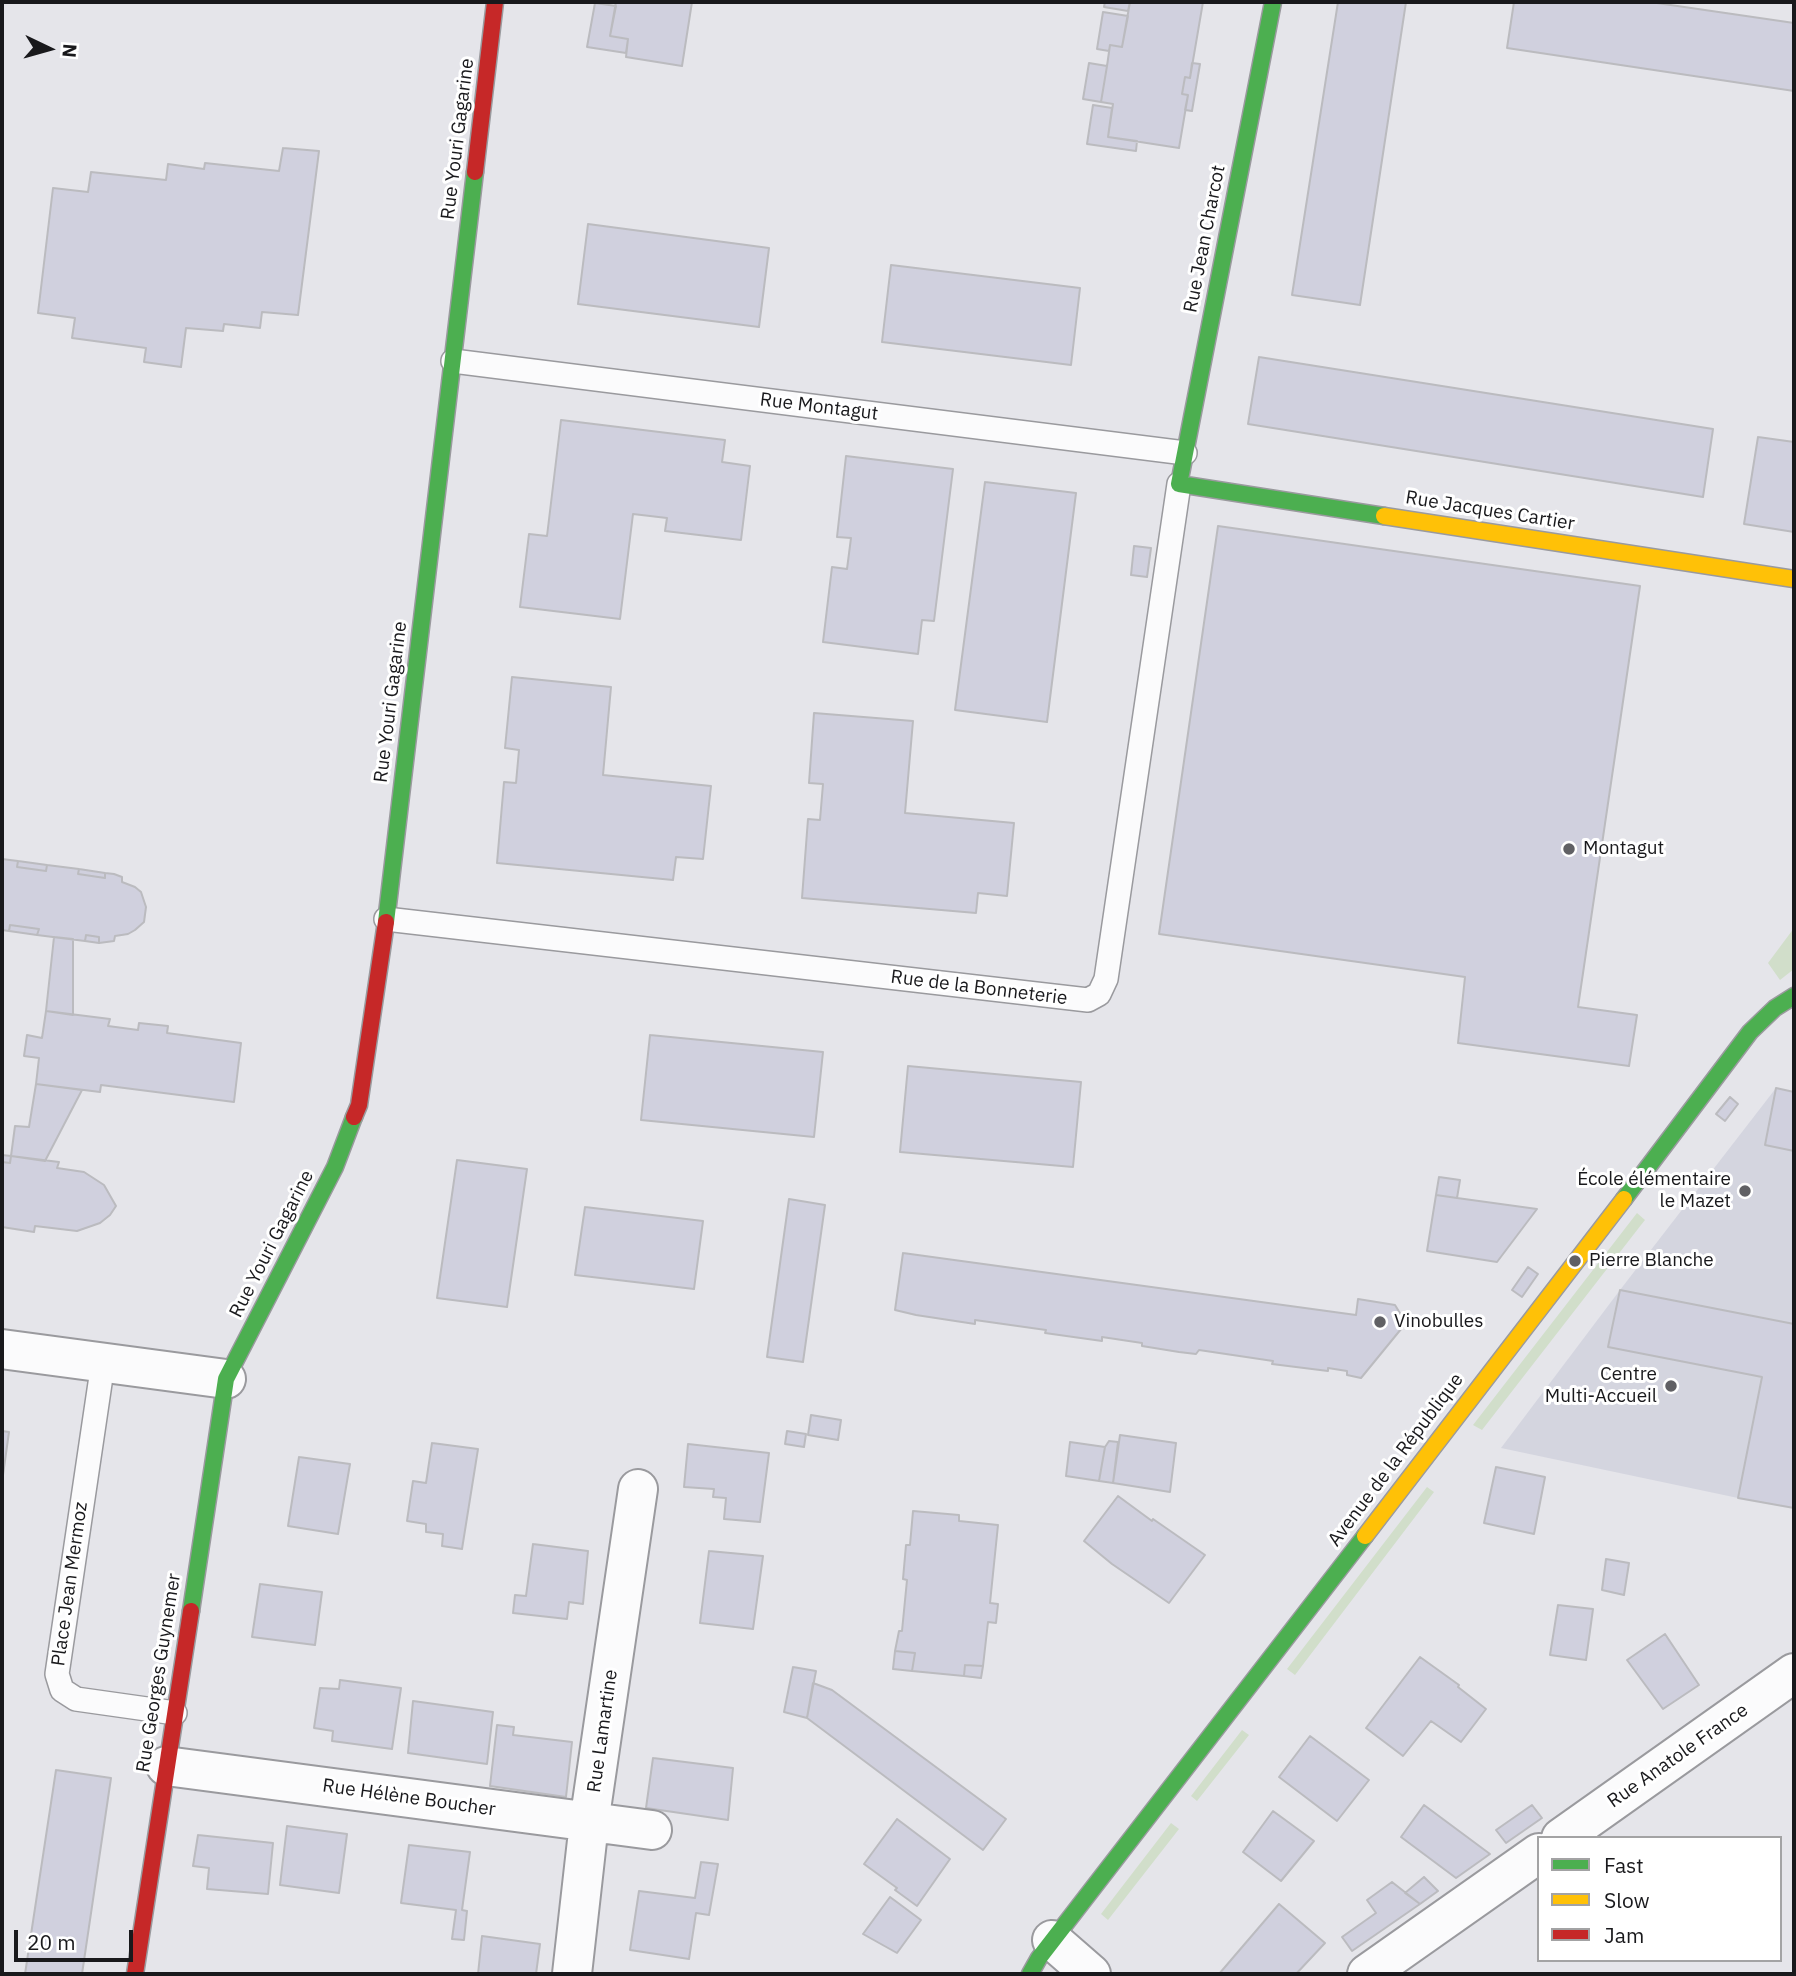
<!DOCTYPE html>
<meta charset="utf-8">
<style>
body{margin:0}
#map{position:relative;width:1796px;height:1976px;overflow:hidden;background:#e5e5ea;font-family:"IBM Plex Sans",sans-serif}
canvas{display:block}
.frame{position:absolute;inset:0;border:4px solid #19191c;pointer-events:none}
.legend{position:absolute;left:1537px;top:1836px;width:245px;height:126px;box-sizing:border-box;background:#fff;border:2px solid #a3a3a4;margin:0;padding:9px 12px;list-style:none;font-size:21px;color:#19191c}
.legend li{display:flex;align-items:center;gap:14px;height:35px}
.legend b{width:35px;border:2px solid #a3a3a4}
.north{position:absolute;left:14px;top:14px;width:70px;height:70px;-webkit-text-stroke:5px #fff;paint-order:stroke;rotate:95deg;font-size:19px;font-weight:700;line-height:28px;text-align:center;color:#19191c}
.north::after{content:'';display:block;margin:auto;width:24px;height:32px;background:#19191c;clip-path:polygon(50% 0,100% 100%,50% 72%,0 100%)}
.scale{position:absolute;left:14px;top:1930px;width:119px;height:32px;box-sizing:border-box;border:4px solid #19191c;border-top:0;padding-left:9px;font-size:21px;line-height:24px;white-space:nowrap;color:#19191c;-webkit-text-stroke:5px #fff;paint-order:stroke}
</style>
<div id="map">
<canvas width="1796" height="1976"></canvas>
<div class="frame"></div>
<ul class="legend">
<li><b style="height:9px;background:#4caf50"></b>Fast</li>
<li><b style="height:9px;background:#ffc107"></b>Slow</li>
<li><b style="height:9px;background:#c62828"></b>Jam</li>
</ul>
<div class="north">N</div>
<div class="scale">20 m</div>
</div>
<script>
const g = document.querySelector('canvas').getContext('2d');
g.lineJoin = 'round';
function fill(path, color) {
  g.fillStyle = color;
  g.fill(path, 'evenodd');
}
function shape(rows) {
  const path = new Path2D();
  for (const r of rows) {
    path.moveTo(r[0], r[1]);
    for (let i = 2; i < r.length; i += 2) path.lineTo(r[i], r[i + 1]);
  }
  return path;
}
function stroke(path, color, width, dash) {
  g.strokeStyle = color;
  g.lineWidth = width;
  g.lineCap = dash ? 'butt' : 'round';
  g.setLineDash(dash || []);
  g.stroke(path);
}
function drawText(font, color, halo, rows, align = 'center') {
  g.font = font + ' "IBM Plex Sans",sans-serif';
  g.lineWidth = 6;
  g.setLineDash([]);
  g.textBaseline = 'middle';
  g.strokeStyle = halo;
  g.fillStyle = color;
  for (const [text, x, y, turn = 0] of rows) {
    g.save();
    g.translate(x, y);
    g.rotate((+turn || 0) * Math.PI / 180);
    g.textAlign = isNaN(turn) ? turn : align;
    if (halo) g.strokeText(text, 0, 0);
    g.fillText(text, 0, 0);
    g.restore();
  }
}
fill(shape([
 [1776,1088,1794,1092,1794,1508,1738,1498,1501,1448,1620,1290]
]), '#d4d5df');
fill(shape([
 [1794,928,1794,969,1780,980,1768,963],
 [1637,1213,1645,1220,1641,1225,1482,1430,1473,1425],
 [1427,1487,1434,1492,1295,1675,1287,1669],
 [1242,1730,1249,1735,1197,1801,1191,1796],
 [1171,1823,1179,1829,1108,1920,1101,1914]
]), '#d1deca');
const building = shape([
 [616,2,692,2,682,66,626,57,628,39,610,36,616,2],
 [1105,2,1130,2,1128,11,1104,7,1105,2],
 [1130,2,1203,2,1190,78,1185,77,1182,94,1188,95,1179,148,1108,137,1113,104,1101,102,1107,66,1110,45,1122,47,1130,2],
 [1338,2,1406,2,1360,305,1292,295,1338,2],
 [1514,2,1650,2,1794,23,1794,91,1507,48,1514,2],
 [595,3,616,6,610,36,628,39,626,53,587,47,595,3],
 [1103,12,1128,16,1122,47,1110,45,1109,51,1097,49,1103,12],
 [1089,63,1107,66,1101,102,1083,99,1089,63],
 [1192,63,1200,64,1192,111,1185,110,1188,95,1182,94,1185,77,1190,78,1192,63],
 [1093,105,1112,108,1108,137,1137,141,1136,151,1087,144,1093,105],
 [283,148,319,151,298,315,262,312,260,328,224,324,223,331,186,328,181,367,144,362,146,348,72,338,75,318,38,313,53,188,88,192,91,172,166,180,168,164,204,169,205,163,279,171,283,148],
 [588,224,769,248,759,327,578,304,588,224],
 [891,265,1080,288,1071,365,882,342,891,265],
 [1259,357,1713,429,1703,497,1248,424,1259,357],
 [561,420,725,440,722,462,750,466,741,540,665,531,667,518,633,514,620,619,520,607,529,534,547,536,561,420],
 [1758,437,1794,442,1794,532,1744,524,1758,437],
 [846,456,953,469,934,621,922,620,918,654,823,642,832,567,847,569,851,538,837,537,846,456],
 [985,482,1076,493,1047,722,955,710,985,482],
 [1218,526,1640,586,1578,1007,1637,1015,1629,1066,1458,1043,1465,977,1159,934,1218,526],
 [1134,546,1151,548,1147,577,1131,575,1134,546],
 [512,677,611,687,603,775,711,786,703,859,676,857,673,880,497,863,504,782,516,783,519,750,505,748,512,677],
 [814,713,913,721,905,813,1014,823,1007,896,978,893,976,913,802,898,808,819,820,820,823,784,809,783,814,713],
 [2,859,18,861,17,867,46,871,47,865,79,869,78,874,105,878,105,873,114,874,122,877,122,882,135,887,141,892,146,907,144,922,135,930,128,934,115,936,114,941,99,943,99,937,86,935,85,941,37,935,39,929,10,925,9,931,2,930,2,859],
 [18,861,47,865,46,871,17,867,18,861],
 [79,869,105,873,105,878,78,874,79,869],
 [10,925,39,929,37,935,9,931,10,925],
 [86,935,99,937,99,943,85,941,86,935],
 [54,937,73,939,73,1015,46,1011,54,937],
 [46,1011,110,1019,108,1026,138,1030,139,1023,168,1026,167,1033,241,1043,234,1102,101,1085,100,1092,36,1084,39,1058,24,1056,27,1035,42,1038,46,1011],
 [650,1035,823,1052,814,1137,641,1120,650,1035],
 [908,1066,1081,1082,1073,1167,900,1152,908,1066],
 [36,1084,82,1090,45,1161,11,1156,15,1126,29,1127,36,1084],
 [1776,1088,1794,1092,1794,1151,1765,1145,1776,1088],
 [1730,1097,1738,1104,1725,1121,1716,1114,1730,1097],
 [2,1155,11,1156,10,1163,2,1162,2,1155],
 [11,1156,59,1162,57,1168,84,1172,104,1185,116,1206,110,1215,100,1223,77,1231,35,1226,34,1232,2,1227,2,1162,10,1163,11,1156],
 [457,1160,527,1169,507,1307,437,1298,457,1160],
 [1439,1177,1460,1180,1457,1198,1436,1195,1439,1177],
 [1436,1195,1457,1198,1537,1209,1497,1262,1427,1251,1436,1195],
 [789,1199,825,1205,803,1362,767,1357,789,1199],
 [585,1207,703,1221,694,1289,575,1275,585,1207],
 [903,1253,1356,1315,1358,1299,1395,1305,1406,1323,1361,1378,1347,1375,1347,1371,1328,1368,1328,1371,1272,1364,1273,1361,1199,1350,1196,1354,1179,1352,1142,1346,1142,1343,1102,1337,1102,1341,1045,1333,1046,1330,975,1320,975,1324,916,1315,895,1310,903,1253],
 [1528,1267,1538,1274,1522,1297,1512,1290,1528,1267],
 [1620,1290,1794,1324,1794,1508,1738,1498,1762,1377,1608,1347,1620,1290],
 [811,1415,841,1420,838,1440,808,1435,811,1415],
 [2,1431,9,1432,2,1482,2,1431],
 [787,1431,806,1434,804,1447,785,1444,787,1431],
 [1120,1435,1176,1443,1170,1492,1113,1483,1120,1435],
 [1109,1441,1118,1442,1113,1483,1099,1481,1105,1447,1109,1441],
 [1070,1442,1105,1447,1099,1481,1066,1476,1070,1442],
 [432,1443,478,1449,462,1549,442,1546,443,1534,426,1532,426,1524,407,1521,413,1481,426,1483,432,1443],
 [688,1444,769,1453,760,1522,724,1519,726,1498,713,1497,714,1489,684,1487,688,1444],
 [299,1457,350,1464,338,1534,288,1526,299,1457],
 [1496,1467,1545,1477,1534,1534,1484,1523,1496,1467],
 [1118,1496,1152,1521,1153,1519,1205,1555,1169,1603,1112,1564,1084,1541,1118,1496],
 [913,1511,959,1515,959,1521,998,1525,990,1603,998,1604,996,1623,988,1622,983,1666,965,1665,964,1676,912,1671,915,1653,895,1651,899,1631,902,1631,907,1580,903,1579,906,1545,910,1545,913,1511],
 [533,1544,588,1551,583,1604,569,1602,567,1619,513,1613,515,1595,526,1596,533,1544],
 [709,1551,763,1556,753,1629,700,1623,709,1551],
 [1606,1559,1629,1563,1624,1595,1602,1590,1606,1559],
 [260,1584,322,1592,315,1645,252,1637,260,1584],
 [1558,1605,1593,1609,1586,1660,1550,1655,1558,1605],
 [1665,1634,1699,1685,1663,1709,1627,1660,1665,1634],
 [895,1651,915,1653,912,1671,893,1669,895,1651],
 [1420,1657,1459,1685,1458,1687,1486,1709,1461,1742,1431,1721,1403,1756,1366,1728,1420,1657],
 [965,1665,983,1666,981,1678,964,1676,965,1665],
 [793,1667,816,1671,807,1718,784,1712,793,1667],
 [340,1680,401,1688,392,1749,332,1741,333,1731,314,1728,320,1688,339,1689,340,1680],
 [813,1683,832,1690,1006,1819,983,1850,807,1718,813,1683],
 [413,1701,493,1712,487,1764,408,1753,413,1701],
 [497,1725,514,1727,513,1735,572,1742,566,1797,490,1786,497,1725],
 [1310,1736,1369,1780,1337,1821,1279,1777,1310,1736],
 [653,1758,733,1768,728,1820,646,1808,653,1758],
 [56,1770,111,1778,82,1974,25,1974,56,1770],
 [1424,1805,1490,1854,1456,1878,1401,1837,1424,1805],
 [1532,1805,1542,1818,1506,1843,1496,1830,1532,1805],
 [1273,1811,1314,1841,1281,1881,1243,1852,1273,1811],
 [897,1819,950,1859,917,1906,895,1890,897,1888,864,1864,897,1819],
 [287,1826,347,1834,339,1893,280,1885,287,1826],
 [198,1835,273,1843,268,1894,207,1889,209,1868,193,1866,198,1835],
 [409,1845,470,1852,462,1910,467,1911,464,1940,452,1939,456,1910,401,1903,409,1845],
 [701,1862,718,1864,709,1915,696,1913,689,1959,630,1950,639,1891,695,1898,701,1862],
 [1424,1877,1438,1891,1420,1904,1405,1893,1424,1877],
 [1392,1882,1420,1904,1352,1951,1342,1937,1376,1913,1367,1900,1392,1882],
 [890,1897,921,1920,897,1953,863,1934,890,1897],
 [1279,1904,1325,1943,1296,1974,1219,1974,1279,1904],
 [482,1936,540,1944,536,1974,478,1974,482,1936]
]);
fill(building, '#d0d0de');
stroke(building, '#bbbbbf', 2);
const lane = shape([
 [453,361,1185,453],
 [386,919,1088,1000,1099,994,1106,979,1179,484],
 [103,1363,57,1674,62,1690,76,1699,175,1713]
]);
const street = shape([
 [2,1349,226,1379],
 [166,1766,652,1830],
 [1561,1838,1794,1673],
 [1052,1940,1091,1974],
 [572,1974,589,1823,638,1489],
 [1367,1974,1539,1853]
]);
const fast = shape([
 [1273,2,1179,484,1384,516],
 [386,922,475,172],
 [1624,1199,1750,1032,1775,1008,1794,996],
 [191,1611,226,1379,335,1167,354,1117],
 [1030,1974,1039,1958,1365,1536]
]);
const slow = shape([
 [1384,516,1794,579],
 [1365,1536,1624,1199]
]);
const jam = shape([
 [475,172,495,2],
 [354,1117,359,1105,386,922],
 [135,1974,191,1611]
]);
stroke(lane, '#9a9a9e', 26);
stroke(street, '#9a9a9e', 42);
stroke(fast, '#9a9a9e', 19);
stroke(slow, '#9a9a9e', 19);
stroke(jam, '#9a9a9e', 19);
stroke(lane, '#fbfbfc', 23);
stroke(street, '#fbfbfc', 38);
stroke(fast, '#4caf50', 16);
stroke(slow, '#ffc107', 16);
stroke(jam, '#c62828', 16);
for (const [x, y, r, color] of [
 [1569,849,7,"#606064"],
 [1745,1191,7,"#606064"],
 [1575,1261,7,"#606064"],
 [1380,1322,7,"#606064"],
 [1671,1386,7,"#606064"]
]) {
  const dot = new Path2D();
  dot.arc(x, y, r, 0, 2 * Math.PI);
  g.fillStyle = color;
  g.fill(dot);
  stroke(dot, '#fff', 2.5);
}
drawText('19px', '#19191c', '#fff', [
 ["Rue Youri Gagarine",458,139,-83],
 ["Rue Jean Charcot",1205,239,-79],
 ["Rue Montagut",819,407,7],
 ["Rue Jacques Cartier",1490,511,9],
 ["Rue Youri Gagarine",391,702,-83],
 ["Rue de la Bonneterie",979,988,7],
 ["Rue Youri Gagarine",272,1244,-63],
 ["Avenue de la République",1396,1460,-53],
 ["Place Jean Mermoz",70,1584,-82],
 ["Rue Georges Guynemer",159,1673,-81],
 ["Rue Lamartine",603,1731,-82],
 ["Rue Anatole France",1678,1756,-35],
 ["Rue Hélène Boucher",409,1798,8]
]);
drawText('19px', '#19191c', '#fff', [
 ["Montagut",1583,849],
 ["École élémentaire",1731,1180,"right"],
 ["le Mazet",1731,1202,"right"],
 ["Pierre Blanche",1589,1261],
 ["Vinobulles",1394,1322],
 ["Centre",1657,1375,"right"],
 ["Multi-Accueil",1657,1397,"right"]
], 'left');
</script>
